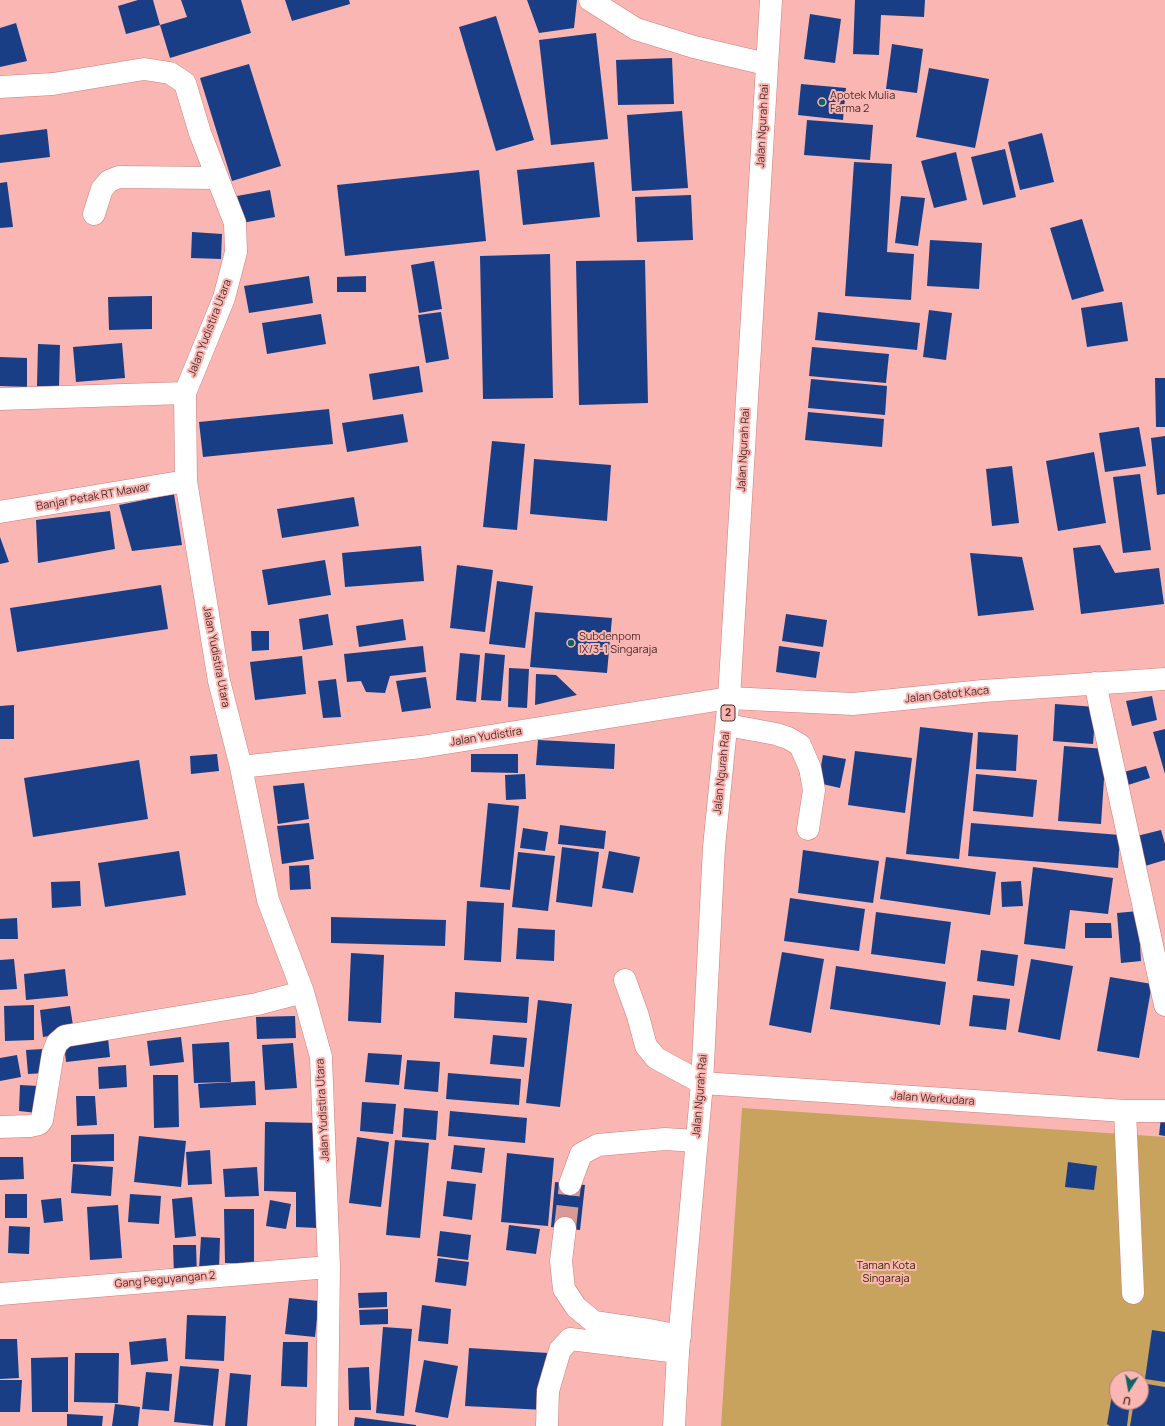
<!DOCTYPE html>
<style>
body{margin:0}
#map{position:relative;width:1165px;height:1426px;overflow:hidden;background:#fab6b2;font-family:Manrope,sans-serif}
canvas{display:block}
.north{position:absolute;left:1109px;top:1370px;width:40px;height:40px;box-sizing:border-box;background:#fab6b2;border:1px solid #b57e7c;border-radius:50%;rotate:191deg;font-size:11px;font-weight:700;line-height:16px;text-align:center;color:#4d2b2a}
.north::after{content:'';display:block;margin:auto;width:14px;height:18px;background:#116267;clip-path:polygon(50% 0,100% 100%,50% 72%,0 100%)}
</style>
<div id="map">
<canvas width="1165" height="1426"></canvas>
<div class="north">U</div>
</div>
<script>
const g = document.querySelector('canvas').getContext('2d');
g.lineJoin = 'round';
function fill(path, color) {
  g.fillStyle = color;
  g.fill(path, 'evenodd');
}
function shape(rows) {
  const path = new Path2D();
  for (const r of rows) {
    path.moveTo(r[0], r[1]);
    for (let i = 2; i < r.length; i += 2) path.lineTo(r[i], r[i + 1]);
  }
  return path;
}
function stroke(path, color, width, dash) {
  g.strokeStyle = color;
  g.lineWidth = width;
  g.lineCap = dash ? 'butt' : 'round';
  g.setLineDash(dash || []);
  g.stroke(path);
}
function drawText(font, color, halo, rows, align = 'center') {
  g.font = font + ' Manrope,sans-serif';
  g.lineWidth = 4;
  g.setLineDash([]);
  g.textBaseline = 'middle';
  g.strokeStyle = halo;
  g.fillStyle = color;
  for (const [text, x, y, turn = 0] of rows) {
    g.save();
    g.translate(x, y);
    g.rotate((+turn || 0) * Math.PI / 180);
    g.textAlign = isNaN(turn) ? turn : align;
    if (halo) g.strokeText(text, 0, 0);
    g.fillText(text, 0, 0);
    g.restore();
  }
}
fill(shape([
 [742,1108,1165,1137,1165,1426,721,1426],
 [1117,1378,1141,1378,1141,1402,1117,1402]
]), '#c7a35e');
fill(shape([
 [138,0,153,0,160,25,126,34,118,6],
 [181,0,241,0,251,33,170,58,160,25,187,17],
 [285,0,349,0,350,4,292,21],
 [527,0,577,0,574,28,539,33],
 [855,0,925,0,924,17,881,15,879,55,853,54],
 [810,14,841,19,835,63,804,59],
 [496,16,534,140,496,151,459,27],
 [16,23,27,61,0,67,0,28],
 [596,33,608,139,551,145,539,40],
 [892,44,923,49,917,93,886,89],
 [672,58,674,104,618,105,616,60],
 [249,64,281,166,232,181,200,78],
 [929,68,989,79,975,148,916,137],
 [801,84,846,88,843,120,798,115],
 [682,111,688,188,632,191,627,115],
 [807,120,873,125,870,160,804,155],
 [47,129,50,157,0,163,0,135],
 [1042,133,1054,182,1020,190,1008,142],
 [1005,149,1016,197,983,205,971,157],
 [956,152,967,200,934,208,921,161],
 [594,162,600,217,523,225,517,170],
 [854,162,892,164,887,252,914,254,911,300,845,296],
 [479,170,486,241,345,256,337,185],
 [7,182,13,227,0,228,0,183],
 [270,190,275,217,242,223,237,196],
 [691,195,693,240,637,242,635,197],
 [901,196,925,198,918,246,895,243],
 [1082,219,1104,291,1072,300,1050,228],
 [192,232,222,234,221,259,191,258],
 [930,240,982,243,979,289,927,286],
 [550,254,553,398,483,399,480,256],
 [645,260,648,403,579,405,576,261],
 [434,261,442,309,419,313,411,265],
 [309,276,313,303,249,313,244,286],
 [366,276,366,292,337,292,337,277],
 [152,296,152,329,109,330,108,297],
 [1122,302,1128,341,1087,347,1081,308],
 [929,310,952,313,946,360,923,357],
 [441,312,449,359,426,363,418,315],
 [818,312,920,323,917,350,815,340],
 [321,314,326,344,267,354,262,323],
 [122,343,125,378,76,382,73,347],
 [38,344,60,345,59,387,37,386],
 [812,347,889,354,886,383,809,376],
 [0,357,27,358,27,387,0,386],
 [419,366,423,392,373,400,369,374],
 [1155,378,1165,378,1165,427,1156,427],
 [811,379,887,386,885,415,808,408],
 [329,409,333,444,203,457,199,422],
 [808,412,884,419,882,447,805,440],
 [403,414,408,442,347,452,342,423],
 [1139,427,1146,466,1105,472,1099,433],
 [1165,436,1165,494,1157,495,1151,438],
 [492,441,525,444,517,530,483,527],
 [1094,452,1106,523,1058,531,1046,461],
 [534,459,611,465,607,521,530,514],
 [1012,466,1019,523,992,526,986,469],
 [1140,474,1151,550,1123,553,1113,477],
 [174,494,182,545,132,551,119,505],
 [354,497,359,526,282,538,277,509],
 [110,511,115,549,38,563,36,520],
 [0,537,9,562,0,564],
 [1100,545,1115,573,1159,568,1164,604,1081,614,1073,548],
 [421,546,424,581,345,587,342,553],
 [970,553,1022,557,1034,610,978,616],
 [325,560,331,595,268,605,262,570],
 [457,565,493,570,485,632,450,628],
 [497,581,533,586,525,648,489,644],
 [161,585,168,629,17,652,10,608],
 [535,612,612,618,607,673,530,667],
 [328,614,333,645,303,650,299,619],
 [786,614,827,620,823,647,782,641],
 [403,619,406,640,359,647,356,626],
 [251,631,269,631,269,650,252,651],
 [423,646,426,672,390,676,385,693,366,692,361,681,347,682,344,654],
 [779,646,820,652,816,678,776,672],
 [460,653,480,655,476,702,456,700],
 [485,653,505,655,501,701,481,700],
 [302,656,306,694,255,700,250,662],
 [509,668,529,669,527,708,508,707],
 [536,674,556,675,577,695,535,705],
 [426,677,431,708,402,712,396,681],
 [336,679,341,717,323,718,318,681],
 [1152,696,1157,720,1132,726,1126,701],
 [1055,704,1096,707,1093,744,1053,741],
 [14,705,14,739,0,739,0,706],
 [920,727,973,733,959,859,906,854],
 [1165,729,1165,774,1153,732],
 [978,732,1018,735,1016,771,976,769],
 [538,740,615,744,614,769,536,765],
 [1064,746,1106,749,1101,824,1058,821],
 [855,751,912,758,905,813,848,805],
 [217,754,219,771,191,774,190,756],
 [471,754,518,754,518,773,471,772],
 [823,755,846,759,840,788,818,783],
 [139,760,148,819,33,837,24,778],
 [1146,766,1150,778,1128,785,1124,772],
 [525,774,526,799,506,800,505,775],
 [976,774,1037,780,1033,817,973,811],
 [304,783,309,819,278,824,273,786],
 [488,803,519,806,510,890,480,887],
 [309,823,314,859,282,864,277,826],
 [971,823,1120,835,1118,868,968,856],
 [560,825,606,831,604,849,558,844],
 [523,828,548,832,545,851,520,848],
 [1161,830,1165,844,1165,860,1145,866,1137,836],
 [562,847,599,852,592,907,556,902],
 [803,850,879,861,873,903,798,893],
 [179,851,186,895,105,907,98,863],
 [609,851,640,857,633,893,602,888],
 [518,852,555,856,548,911,512,907],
 [886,857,996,872,990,915,880,899],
 [309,865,311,889,290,890,289,866],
 [1033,867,1113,878,1108,914,1070,910,1065,949,1024,944],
 [80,881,81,906,52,908,51,882],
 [1021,881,1023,906,1002,907,1001,882],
 [790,898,865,909,859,951,784,941],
 [467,901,504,903,501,962,464,960],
 [1138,911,1141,961,1121,963,1117,913],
 [876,912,951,922,945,964,871,954],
 [331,917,446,920,445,946,331,943],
 [17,918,18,939,0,939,0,919],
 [1085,923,1111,923,1112,938,1085,938],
 [518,928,555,930,554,961,516,959],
 [981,950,1018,955,1014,986,977,981],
 [782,952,824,959,811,1033,769,1025],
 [351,953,384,955,381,1023,348,1021],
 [14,959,17,989,0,990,0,960],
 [1031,959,1073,966,1060,1040,1018,1032],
 [836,966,946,982,940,1025,830,1009],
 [65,969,68,996,26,1000,24,974],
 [1110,977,1152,984,1139,1058,1097,1051],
 [455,992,529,997,527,1023,454,1018],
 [973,995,1010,999,1006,1030,969,1026],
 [538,1000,572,1004,560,1107,526,1103],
 [34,1005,34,1040,5,1041,4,1006],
 [70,1006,74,1032,43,1037,40,1010],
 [295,1016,296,1038,257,1039,256,1017],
 [493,1035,527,1038,524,1067,490,1064],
 [181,1037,184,1062,150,1066,147,1041],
 [108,1038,110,1057,66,1062,64,1043],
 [229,1042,231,1082,194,1083,192,1044],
 [293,1043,297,1088,265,1090,262,1045],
 [43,1049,45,1073,28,1074,26,1050],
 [368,1053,402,1055,399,1085,365,1082],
 [17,1055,21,1077,0,1081,0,1058],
 [407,1060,440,1062,438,1092,404,1089],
 [126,1065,127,1087,99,1089,98,1067],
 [448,1073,521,1079,519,1105,446,1099],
 [153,1075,178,1075,179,1127,154,1128],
 [255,1081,256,1105,200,1108,198,1084],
 [20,1085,39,1086,37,1113,19,1111],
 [76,1096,95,1096,97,1125,77,1126],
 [362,1102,396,1104,393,1134,360,1131],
 [404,1108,438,1111,436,1140,402,1137],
 [450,1111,527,1118,525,1143,448,1136],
 [1161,1117,1165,1117,1165,1136,1159,1135],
 [265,1122,319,1123,317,1228,296,1227,296,1192,264,1191],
 [114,1134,114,1161,71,1162,71,1135],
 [139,1136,186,1141,181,1187,134,1182],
 [357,1137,389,1142,381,1207,349,1203],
 [395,1140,429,1143,420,1238,386,1235],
 [454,1145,485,1148,482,1173,451,1169],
 [210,1150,212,1184,188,1185,186,1152],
 [507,1153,554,1158,548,1226,501,1222],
 [0,1157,23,1157,24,1179,0,1180],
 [1068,1162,1097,1166,1094,1190,1065,1187],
 [73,1164,113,1167,111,1196,71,1193],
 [257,1167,259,1196,225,1197,223,1169],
 [447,1181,476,1184,472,1220,443,1216],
 [555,1182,585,1185,580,1230,551,1227],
 [5,1194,27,1194,27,1218,5,1218],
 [130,1194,161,1196,159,1224,128,1222],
 [192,1197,196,1236,175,1238,172,1199],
 [61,1198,63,1221,44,1223,41,1200],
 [270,1200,291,1204,286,1229,266,1226],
 [118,1205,122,1258,90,1260,87,1207],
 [224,1209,254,1209,254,1263,225,1263],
 [509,1225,540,1229,536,1254,506,1250],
 [9,1226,30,1227,29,1254,8,1253],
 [440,1231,471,1235,468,1260,437,1256],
 [201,1237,220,1238,219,1270,199,1269],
 [173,1245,196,1245,197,1275,174,1276],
 [438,1258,469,1262,466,1286,435,1282],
 [387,1292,387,1307,359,1308,358,1293],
 [289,1298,319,1301,315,1337,285,1334],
 [422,1305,451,1309,448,1344,418,1341],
 [388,1309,388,1324,360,1325,359,1310],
 [187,1315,226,1316,224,1361,185,1359],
 [383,1327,412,1329,404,1416,376,1413],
 [1152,1330,1165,1332,1165,1382,1145,1379],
 [166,1338,168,1361,131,1365,129,1342],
 [0,1339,17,1339,19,1378,0,1379],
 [283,1342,308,1342,307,1387,281,1386],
 [469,1348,548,1353,545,1410,465,1406],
 [75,1353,119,1353,118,1403,74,1402],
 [68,1357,68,1412,32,1412,31,1358],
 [424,1360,458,1366,448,1418,415,1412],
 [180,1366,219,1369,213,1426,174,1422],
 [369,1367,371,1410,349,1410,348,1368],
 [146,1372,172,1374,169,1411,142,1409],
 [230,1373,251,1375,247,1426,225,1426],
 [0,1380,22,1380,20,1412,0,1412],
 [1141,1383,1165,1387,1165,1426,1130,1426,1134,1402,1141,1402],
 [1117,1393,1117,1402,1130,1402,1127,1426,1110,1426,1107,1424,1112,1395],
 [115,1404,140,1407,138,1426,112,1426],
 [67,1414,103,1416,102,1426,67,1426],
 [355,1417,416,1425,416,1426,354,1426]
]), '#193e85');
stroke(shape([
 [565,1228,570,1184]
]), '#d79a97', 22, [22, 11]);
const minor = shape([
 [590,0,636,29,694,47,766,64],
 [0,87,53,84,144,69,170,73,185,83,200,133,235,223,236,252,224,298,185,393,186,481,219,681,241,767,268,900,303,992,321,1057,329,1267,327,1426],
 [94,214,102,189,109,181,119,177,217,178],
 [0,399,185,393],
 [0,512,186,481],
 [1095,683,1165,1005],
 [727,725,776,734,788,738,800,745,810,768,814,790,808,829],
 [241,767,421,747,729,698,853,704,983,691,1165,679],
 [625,980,638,1016,646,1046,656,1058,702,1083,1125,1111,1165,1111],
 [1125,1111,1133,1293],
 [0,1127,30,1126,39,1124,42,1120,53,1053,57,1043,65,1036,257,1004,303,992],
 [570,1184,581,1154,598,1145,665,1139,696,1141],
 [565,1228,561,1261,564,1289,576,1307,594,1322,649,1330,680,1336],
 [0,1294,329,1267],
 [547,1426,548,1391,560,1350,570,1339,678,1352]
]);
const highway = shape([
 [674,1426,678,1352,702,1083,714,847,729,698,771,0]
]);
stroke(minor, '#ce7e7b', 23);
stroke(highway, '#ce7e7b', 23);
stroke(minor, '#fff', 22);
stroke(highway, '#fff', 22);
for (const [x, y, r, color] of [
 [822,102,4,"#116267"],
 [571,643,4,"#116267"]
]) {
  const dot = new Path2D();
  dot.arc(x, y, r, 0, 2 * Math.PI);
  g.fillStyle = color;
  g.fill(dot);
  stroke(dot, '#fab6b2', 1.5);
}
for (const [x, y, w] of [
 [728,713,14]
]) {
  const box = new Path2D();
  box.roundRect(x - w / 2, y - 8, w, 16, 3);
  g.fillStyle = '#fab6b2';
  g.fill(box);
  stroke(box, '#4d2b2a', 1);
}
drawText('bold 10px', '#4d2b2a', null, [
 ["2",728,713]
]);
drawText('11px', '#4d2b2a', '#fab6b2', [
 ["Apotek Mulia",830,96],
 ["Farma 2",830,109],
 ["Subdenpom",579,637],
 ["IX/3-1 Singaraja",579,650]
], 'left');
drawText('11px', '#4d2b2a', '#fab6b2', [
 ["Jalan Ngurah Rai",763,126,-87],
 ["Jalan Yudistira Utara",210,328,-69],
 ["Jalan Ngurah Rai",744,450,-87],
 ["Banjar Petak RT Mawar",93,497,-10],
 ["Jalan Yudistira Utara",216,657,79],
 ["Jalan Gatot Kaca",947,695,-6],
 ["Jalan Yudistira",486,737,-9],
 ["Jalan Ngurah Rai",722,773,-84],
 ["Jalan Ngurah Rai",700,1096,-85],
 ["Jalan Werkudara",933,1099,4],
 ["Jalan Yudistira Utara",323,1110,-93],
 ["Gang Peguyangan 2",165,1280,-5]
]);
drawText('11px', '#3d2a00', '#fab6b2', [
 ["Taman Kota",886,1266],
 ["Singaraja",886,1279]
]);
</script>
